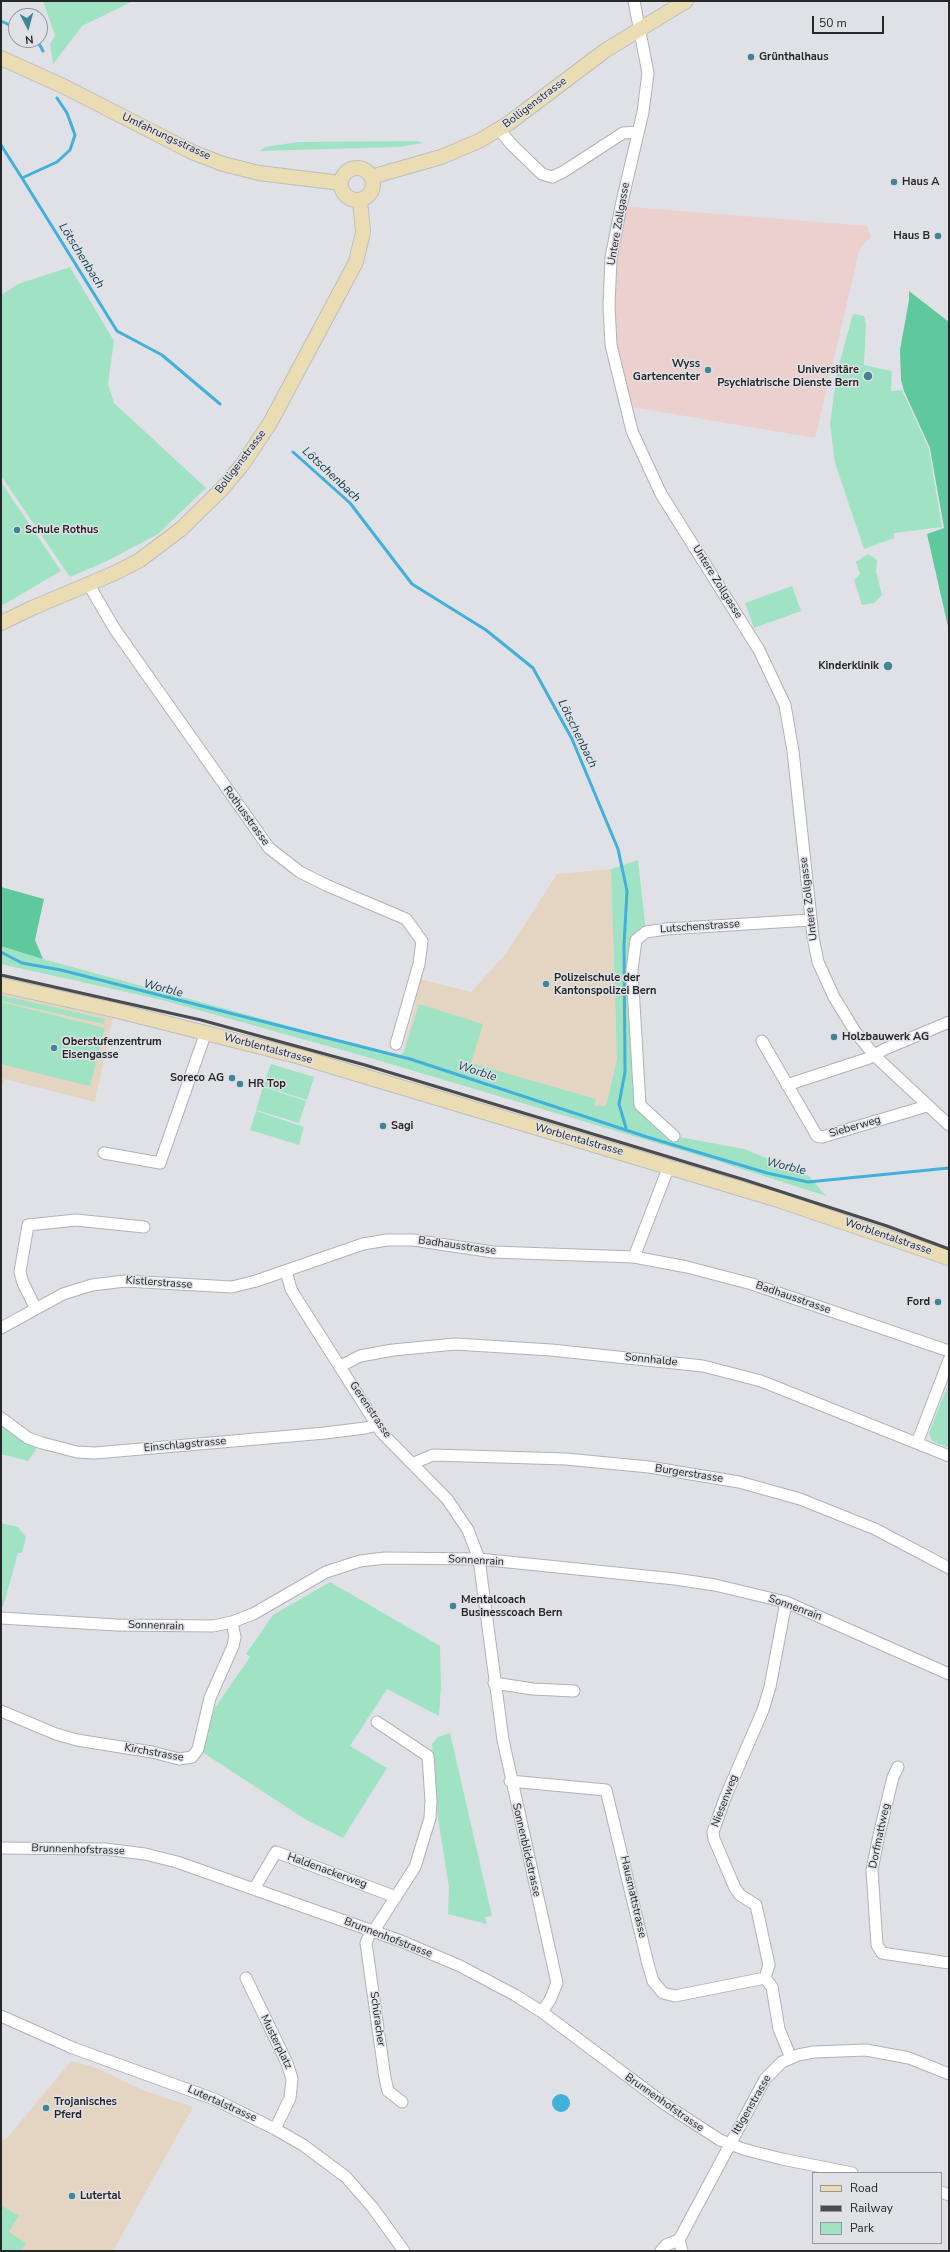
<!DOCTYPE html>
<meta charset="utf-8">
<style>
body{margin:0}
#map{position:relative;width:950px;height:2252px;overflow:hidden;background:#e0e1e6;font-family:"Nunito Sans",sans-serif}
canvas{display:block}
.frame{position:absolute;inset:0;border:2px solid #272729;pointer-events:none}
.legend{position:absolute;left:812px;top:2172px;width:130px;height:72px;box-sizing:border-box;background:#e0e1e6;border:1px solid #96979a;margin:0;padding:5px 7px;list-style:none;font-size:12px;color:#272729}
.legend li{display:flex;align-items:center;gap:8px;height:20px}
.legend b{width:20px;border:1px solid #96979a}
.north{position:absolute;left:8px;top:8px;width:40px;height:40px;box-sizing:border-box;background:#e0e1e6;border:1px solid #96979a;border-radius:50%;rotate:174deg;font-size:11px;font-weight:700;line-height:16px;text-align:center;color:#272729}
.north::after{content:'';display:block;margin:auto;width:14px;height:18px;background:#418494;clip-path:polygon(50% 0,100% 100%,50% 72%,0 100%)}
.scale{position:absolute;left:812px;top:16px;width:72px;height:18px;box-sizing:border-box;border:2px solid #272729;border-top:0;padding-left:5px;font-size:12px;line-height:14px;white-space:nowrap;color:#272729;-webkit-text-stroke:3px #e0e1e6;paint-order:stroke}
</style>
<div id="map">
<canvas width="950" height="2252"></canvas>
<div class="frame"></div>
<ul class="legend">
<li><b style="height:5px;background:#ebddb3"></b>Road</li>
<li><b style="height:5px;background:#4b4b4e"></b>Railway</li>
<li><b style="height:11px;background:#a0e3c4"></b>Park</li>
</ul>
<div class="north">N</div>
<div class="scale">50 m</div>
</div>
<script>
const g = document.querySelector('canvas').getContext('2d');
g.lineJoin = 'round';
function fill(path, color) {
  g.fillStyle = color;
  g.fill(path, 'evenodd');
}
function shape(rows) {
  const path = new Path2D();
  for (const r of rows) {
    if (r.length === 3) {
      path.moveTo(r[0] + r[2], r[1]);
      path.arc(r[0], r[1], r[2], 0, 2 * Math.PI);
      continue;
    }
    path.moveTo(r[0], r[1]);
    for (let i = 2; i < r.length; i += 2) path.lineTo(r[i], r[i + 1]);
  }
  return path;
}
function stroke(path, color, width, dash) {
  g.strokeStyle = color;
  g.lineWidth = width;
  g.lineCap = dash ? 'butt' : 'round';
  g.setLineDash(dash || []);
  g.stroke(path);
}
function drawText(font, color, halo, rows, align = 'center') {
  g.font = font + ' "Nunito Sans",sans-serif';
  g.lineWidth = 3;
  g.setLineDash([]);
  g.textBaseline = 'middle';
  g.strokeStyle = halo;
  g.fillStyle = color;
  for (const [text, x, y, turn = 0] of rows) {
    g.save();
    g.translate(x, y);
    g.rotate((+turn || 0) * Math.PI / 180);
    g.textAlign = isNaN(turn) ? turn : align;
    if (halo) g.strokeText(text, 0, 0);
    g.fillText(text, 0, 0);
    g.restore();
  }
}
fill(shape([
 [621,206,867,226,871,237,860,248,815,438,626,406,609,308]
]), '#ebd0ce');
fill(shape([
 [611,869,617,1059,606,1106,594,1106,403,1052,416,1001,415,978,471,992,504,956,557,874],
 [1,993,113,1017,95,1102,4,1079,1,1092],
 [71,2061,97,2068,140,2089,193,2107,113,2251,1,2251,1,2140,6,2139]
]), '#e4d5c3');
fill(shape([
 [43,1,133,1,82,26,53,64,50,44,55,36],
 [417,141,423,143,399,147,260,151,265,147,298,142],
 [70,267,114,341,108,384,114,403,206,488,158,534,107,561,70,577,1,476,1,295,18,284],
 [853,314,864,316,866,323,864,365,892,371,891,391,902,390,929,449,942,527,894,533,894,538,864,549,835,463,830,424,837,372],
 [1,482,61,571,1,606],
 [868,554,877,560,876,571,882,595,874,603,862,605,854,580,860,574,856,562],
 [792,586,801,611,754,628,745,603],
 [638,860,646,932,636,940,640,1105,674,1136,744,1149,809,1176,826,1196,717,1161,367,1057,162,1000,1,964,1,946,8,946,43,959,399,1056,404,1052,419,1004,483,1024,471,1063,596,1099,594,1106,606,1106,617,1059,611,869],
 [1,995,105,1019,104,1024,1,1001],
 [1,1002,105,1028,90,1086,1,1064],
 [271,1064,314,1077,307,1100,263,1086],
 [263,1087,306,1101,299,1123,256,1110],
 [256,1111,304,1127,299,1145,250,1130],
 [949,1382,949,1448,932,1441,929,1433],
 [1,1424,36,1446,36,1450,28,1461,1,1454],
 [1,1523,18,1527,26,1537,22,1553,18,1553,3,1607,1,1607,3,1592,1,1591],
 [330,1582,440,1646,441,1686,439,1716,387,1689,350,1746,387,1768,343,1838,308,1821,202,1752,212,1712,250,1657,246,1654,273,1615],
 [450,1733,492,1916,485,1917,487,1924,448,1914,449,1887,437,1812,432,1744,438,1737],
 [1,2205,19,2216,9,2232,26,2243,21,2251,1,2251]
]), '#a0e3c4');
fill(shape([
 [909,291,949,322,949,631,927,534,944,528,930,448,904,391,901,380,900,350,909,300],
 [1,887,44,899,35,940,43,959,1,946]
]), '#60c89d');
fill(shape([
 [561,2103,9]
]), '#41b0db');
stroke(shape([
 [1,21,16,28],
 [37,40,43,51],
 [57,98,67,113,75,135,70,150,57,162,22,178,117,331,162,355,220,404],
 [1,145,22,178],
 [293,452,350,503,412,584,486,630,533,668,572,739,618,849,627,891,624,945,625,1072,619,1104,626,1128],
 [1,952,22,963,61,970,410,1059,647,1137,767,1173,808,1182,949,1168]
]), '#41b0db', 3);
const minor = shape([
 [634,1,648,73,643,112,621,206,611,258,609,306,611,345,632,431,661,494,759,650,785,705,793,751,813,937,818,962,834,997,856,1033,875,1056,949,1125],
 [499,129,511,144,542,174,552,177,563,172,623,133,638,132],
 [89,585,114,628,269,848,300,872,326,885,406,919,422,941,419,964,396,1044],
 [762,1041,817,1136,822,1137,927,1106],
 [787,1085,869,1058,885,1049,949,1022],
 [674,1136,640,1105,632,970,636,940,646,932,666,929,810,920],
 [104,1153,160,1163,206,1032],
 [634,1257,687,1267,752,1284,949,1351],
 [286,1271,291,1289,300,1304,382,1433,447,1499,468,1530,479,1559,503,1740,557,1983,550,2000,542,2012],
 [36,1309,23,1283,20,1272,28,1225,76,1220,144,1227],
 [1,1328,63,1294,92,1285,125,1281,232,1287,256,1281,363,1244,387,1240,413,1240,493,1252,634,1257,669,1166],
 [341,1366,360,1356,393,1350,455,1344,551,1350,703,1366,761,1381,949,1456],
 [1,1418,28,1438,42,1443,77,1452,95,1453,325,1433,365,1428,377,1425],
 [917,1443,949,1360],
 [414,1463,433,1455,566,1459,649,1467,739,1482,800,1499,875,1529,949,1568],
 [1,1618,116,1625,213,1626,232,1622,253,1614,326,1572,360,1561,385,1558,479,1559,675,1579,715,1585,786,1602,949,1674],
 [494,1683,533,1689,574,1691],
 [1,1711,56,1734,77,1740,152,1752,179,1759,192,1757,198,1749,210,1698,233,1646,235,1637,232,1622],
 [898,1767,893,1777,879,1835,872,1870,877,1945,882,1953,949,1963],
 [510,1781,606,1790,648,1964,653,1981,663,1993,675,1996,765,1978],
 [1,1848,105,1849,145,1854,177,1862,401,1941,460,1966,515,1995,542,2012,666,2105,720,2140,743,2149,782,2159,852,2173],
 [254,1889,276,1852,396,1897],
 [371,1931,366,1943,385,2078,388,2091,402,2102],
 [373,1932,415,1867,430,1818,431,1801,428,1756,377,1722],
 [246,1978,287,2063,292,2079,290,2098,275,2129],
 [765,1978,769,1965,756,1905,740,1895,735,1888,714,1839,713,1832,725,1798,763,1710,770,1687,786,1602],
 [765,1978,772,1987,779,2029,791,2058],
 [1,2016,73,2048,214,2099,275,2129,303,2145,346,2177,373,2208,404,2251],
 [941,2192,949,2195],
 [679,2240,682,2251],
 [661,2251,666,2245,679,2240,765,2079,782,2062,798,2055,814,2052,866,2050,909,2058,949,2074]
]);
const major = shape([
 [1,58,65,87,192,152,223,164,259,173,341,183],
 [357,184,16],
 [371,177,441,157,479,141,509,123,606,50,686,1],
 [1,623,32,608,115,573,140,560,181,529,221,490,242,465,270,423,356,262,363,232,360,200],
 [1,985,114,1010,297,1056,775,1199,949,1258]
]);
stroke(minor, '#b0b2b6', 13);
stroke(major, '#bebebf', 16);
stroke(minor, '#fff', 11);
stroke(major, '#ebddb3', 14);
stroke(shape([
 [1,975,201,1020,365,1065,745,1180,887,1226,949,1249]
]), '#4b4b4e', 3);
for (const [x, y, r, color] of [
 [751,57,4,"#418494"],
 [894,182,4,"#418494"],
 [938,236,4,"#418494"],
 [708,370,4,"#418494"],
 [868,376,5,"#418494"],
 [17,530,4,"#418494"],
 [888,666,5,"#418494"],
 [546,984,4,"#418494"],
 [834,1037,4,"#418494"],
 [54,1048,4,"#418494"],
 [232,1078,4,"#418494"],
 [240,1084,4,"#418494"],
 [383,1126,4,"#418494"],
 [938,1302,4,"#418494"],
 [453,1606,4,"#418494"],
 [46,2108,4,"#418494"],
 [72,2196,4,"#418494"]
]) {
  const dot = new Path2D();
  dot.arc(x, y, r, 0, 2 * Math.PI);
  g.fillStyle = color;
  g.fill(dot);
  stroke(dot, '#e0e1e6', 1.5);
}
drawText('bold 11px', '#272729', '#e0e1e6', [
 ["Grünthalhaus",759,57],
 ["Haus A",902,182],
 ["Haus B",930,236,"right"],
 ["Wyss",700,364,"right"],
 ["Gartencenter",700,377,"right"],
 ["Universitäre",859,370,"right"],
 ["Psychiatrische Dienste Bern",859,383,"right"],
 ["Schule Rothus",25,530],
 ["Kinderklinik",879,666,"right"],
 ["Polizeischule der",554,978],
 ["Kantonspolizei Bern",554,991],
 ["Holzbauwerk AG",842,1037],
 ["Oberstufenzentrum",62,1042],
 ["Eisengasse",62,1055],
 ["Soreco AG",224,1078,"right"],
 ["HR Top",248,1084],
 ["Sagi",391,1126],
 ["Ford",930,1302,"right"],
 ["Mentalcoach",461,1600],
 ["Businesscoach Bern",461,1613],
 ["Trojanisches",54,2102],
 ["Pferd",54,2115],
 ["Lutertal",80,2196]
], 'left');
drawText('11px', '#272729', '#e0e1e6', [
 ["Bolligenstrasse",535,103,-37],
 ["Umfahrungsstrasse",166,137,25],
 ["Untere Zollgasse",619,224,-80],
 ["Bolligenstrasse",241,462,-53],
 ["Untere Zollgasse",717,582,58],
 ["Rothusstrasse",246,816,54],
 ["Untere Zollgasse",809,899,-97],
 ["Lutschenstrasse",700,927,-4],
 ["Worblentalstrasse",268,1049,15],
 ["Sieberweg",855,1127,-16],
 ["Worblentalstrasse",579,1140,16],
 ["Worblentalstrasse",888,1237,19],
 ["Badhausstrasse",457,1246,8],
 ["Kistlerstrasse",159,1283,4],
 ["Badhausstrasse",793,1298,19],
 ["Sonnhalde",651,1360,6],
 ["Gerenstrasse",370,1410,56],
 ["Einschlagstrasse",185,1445,-5],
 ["Burgerstrasse",689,1474,9],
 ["Sonnenrain",476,1561,3],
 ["Sonnenrain",795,1608,20],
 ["Sonnenrain",156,1626,2],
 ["Kirchstrasse",154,1753,10],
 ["Niesenweg",725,1801,-69],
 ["Dorfmattweg",880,1836,-78],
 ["Brunnenhofstrasse",78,1850,2],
 ["Sonnenblickstrasse",526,1850,77],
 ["Haldenackerweg",327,1871,20],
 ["Hausmattstrasse",633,1897,77],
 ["Brunnenhofstrasse",388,1938,21],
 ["Schüracher",377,2019,82],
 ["Musterplatz",276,2042,64],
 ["Brunnenhofstrasse",664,2103,35],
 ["Lutertalstrasse",222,2104,24],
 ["Ittigenstrasse",752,2105,-60]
]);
drawText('italic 12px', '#124254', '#e0e1e6', [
 ["Lötschenbach",81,256,58],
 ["Lötschenbach",331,475,43],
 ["Lötschenbach",577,734,64],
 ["Worble",163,989,14],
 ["Worble",477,1072,18],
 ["Worble",786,1167,13]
]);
</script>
